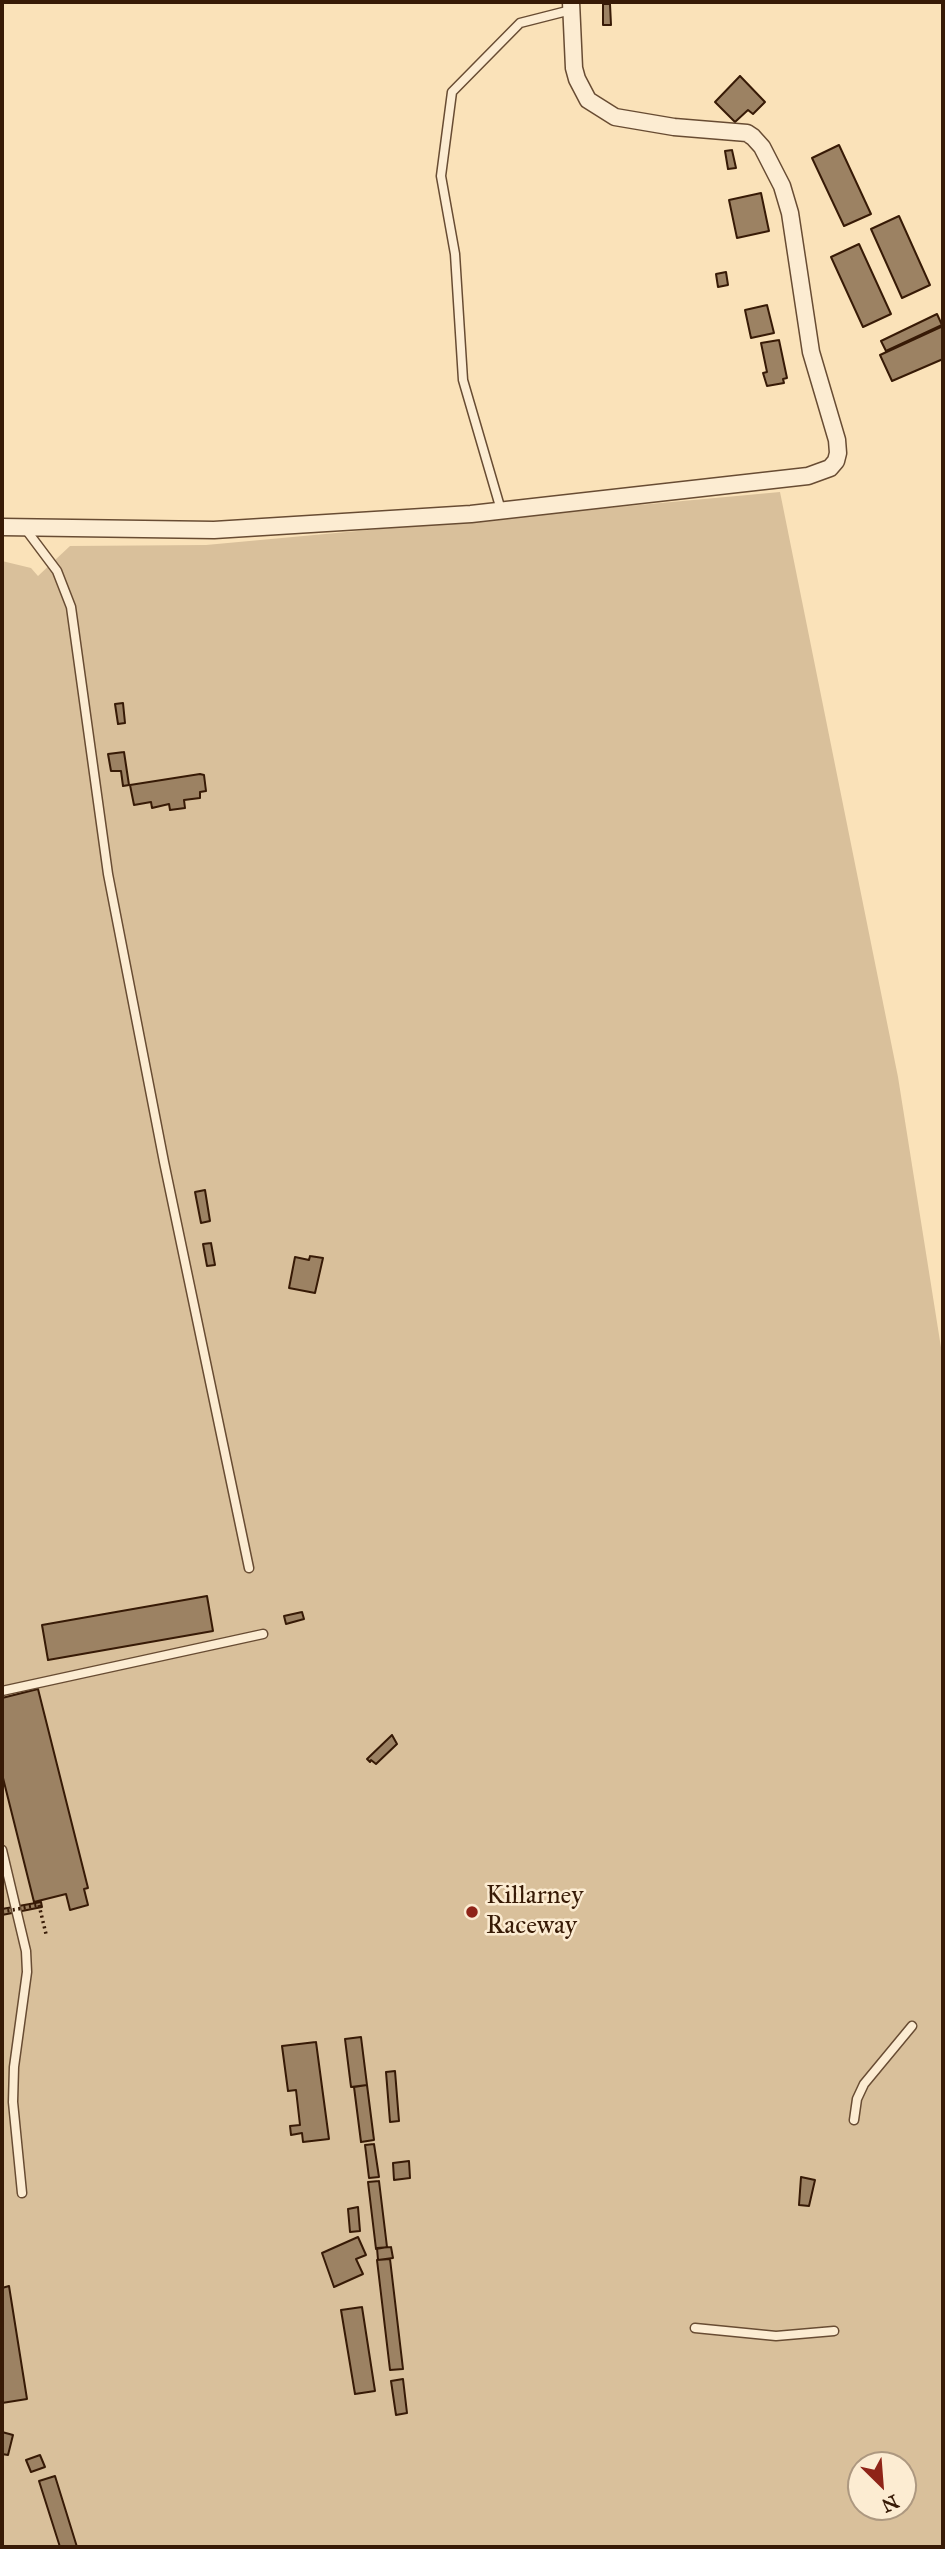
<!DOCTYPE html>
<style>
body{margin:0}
#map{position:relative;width:945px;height:2549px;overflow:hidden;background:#fae2b9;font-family:"IM FELL Great Primer",serif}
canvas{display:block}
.frame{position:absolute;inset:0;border:4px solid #371a06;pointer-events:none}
.north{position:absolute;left:847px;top:2451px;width:70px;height:70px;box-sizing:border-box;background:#fcecd2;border:2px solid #ad9880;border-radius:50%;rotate:155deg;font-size:19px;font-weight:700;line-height:28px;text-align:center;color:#371a06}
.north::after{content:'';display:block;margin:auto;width:24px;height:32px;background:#8f2418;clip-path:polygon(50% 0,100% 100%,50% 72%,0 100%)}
</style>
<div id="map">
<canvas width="945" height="2549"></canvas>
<div class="frame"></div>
<div class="north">N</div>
</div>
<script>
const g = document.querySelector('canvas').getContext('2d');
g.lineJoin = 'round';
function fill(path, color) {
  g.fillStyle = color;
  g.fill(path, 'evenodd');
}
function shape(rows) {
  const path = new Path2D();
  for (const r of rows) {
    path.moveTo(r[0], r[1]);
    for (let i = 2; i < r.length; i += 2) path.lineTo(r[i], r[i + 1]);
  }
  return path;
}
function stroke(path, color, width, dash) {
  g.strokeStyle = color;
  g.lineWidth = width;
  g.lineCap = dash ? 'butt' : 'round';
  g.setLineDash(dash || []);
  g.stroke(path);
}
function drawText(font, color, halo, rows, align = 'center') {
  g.font = font + ' "IM FELL Great Primer",serif';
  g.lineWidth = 5;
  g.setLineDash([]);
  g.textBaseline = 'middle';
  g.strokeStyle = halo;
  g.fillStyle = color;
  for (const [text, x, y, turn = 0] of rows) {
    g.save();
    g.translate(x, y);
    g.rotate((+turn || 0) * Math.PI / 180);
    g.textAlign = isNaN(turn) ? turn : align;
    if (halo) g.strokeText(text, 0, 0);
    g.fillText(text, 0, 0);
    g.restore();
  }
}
fill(shape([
 [780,492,898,1077,943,1360,943,2547,2,2547,2,561,31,568,38,576,70,546,206,545],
 [861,2465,903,2465,903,2507,861,2507]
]), '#d9c09b');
const building = shape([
 [603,4,610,4,611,25,603,25,603,4],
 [740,76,765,102,753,114,748,110,735,122,715,102,740,76],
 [839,145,871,214,844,226,812,158,839,145],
 [732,150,736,168,728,169,725,151,732,150],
 [761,193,769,231,737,238,729,200,761,193],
 [899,216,930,285,902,298,871,229,899,216],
 [859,244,891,314,863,327,831,257,859,244],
 [726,272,728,285,718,287,716,274,726,272],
 [767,305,774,333,751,338,745,310,767,305],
 [937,314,942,325,886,351,881,341,937,314],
 [943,326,943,359,892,381,880,355,943,326],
 [779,340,787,378,783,379,784,383,767,386,763,373,767,372,761,343,779,340],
 [123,703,125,723,118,724,115,704,123,703],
 [124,752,129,785,123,786,121,771,111,771,108,754,124,752],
 [200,774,204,775,206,791,200,792,200,798,184,800,185,808,170,810,169,804,152,808,151,802,134,805,130,785,200,774],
 [205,1190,210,1221,201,1223,195,1192,205,1190],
 [211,1243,215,1265,207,1266,203,1244,211,1243],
 [310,1256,323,1258,315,1293,289,1288,295,1257,309,1260,310,1256],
 [207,1596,213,1631,48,1660,42,1625,207,1596],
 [302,1612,304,1619,286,1624,284,1616,302,1612],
 [38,1689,88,1888,84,1889,88,1905,70,1910,66,1894,34,1902,2,1774,2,1698,38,1689],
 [392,1735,397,1744,376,1764,371,1760,370,1762,367,1759,392,1735],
 [41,1902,42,1907,2,1915,2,1909,41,1902],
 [361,2037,367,2085,351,2087,345,2039,361,2037],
 [316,2042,329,2139,303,2142,302,2133,291,2135,290,2126,300,2125,296,2090,288,2091,282,2046,316,2042],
 [395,2071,399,2121,390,2122,386,2072,395,2071],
 [367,2085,374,2140,361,2142,354,2087,367,2085],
 [374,2144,379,2177,369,2178,365,2145,374,2144],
 [409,2161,410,2178,394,2180,393,2163,409,2161],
 [801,2177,815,2180,809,2206,799,2205,801,2177],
 [379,2181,387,2247,376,2249,368,2182,379,2181],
 [358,2207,360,2231,350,2232,348,2209,358,2207],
 [358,2237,366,2255,356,2259,363,2274,334,2287,322,2253,358,2237],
 [391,2247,393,2258,378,2260,377,2248,391,2247],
 [390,2259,403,2369,390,2370,377,2260,390,2259],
 [9,2286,27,2399,2,2403,2,2288,9,2286],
 [362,2307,375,2391,355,2394,341,2310,362,2307],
 [403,2379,407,2413,396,2415,391,2381,403,2379],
 [2,2432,13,2435,8,2455,2,2454,2,2432],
 [40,2455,45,2467,31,2472,26,2460,40,2455],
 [55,2476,77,2547,60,2547,39,2481,55,2476]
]);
fill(building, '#9c8263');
stroke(building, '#371a06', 2);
const lane = shape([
 [501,510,463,380,455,254,441,176,452,92,520,23,571,10],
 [24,527,57,571,71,607,108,874,164,1162,249,1568],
 [2,1691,263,1634],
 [2,1850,26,1951,27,1972,14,2067,13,2102,22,2193],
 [854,2120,857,2099,864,2084,912,2026],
 [695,2328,776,2336,834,2331]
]);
const street = shape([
 [2,527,214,530,471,514,808,476,830,468,836,461,838,453,837,440,811,352,790,213,782,186,762,147,753,137,747,133,674,127,615,117,588,100,577,79,574,68,571,2]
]);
stroke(lane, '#684c33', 11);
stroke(street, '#684c33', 19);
stroke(shape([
 [39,1905,46,1934]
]), '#371a06', 3.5, [2, 3.5]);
stroke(lane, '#fcecd2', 8);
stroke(street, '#fcecd2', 16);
stroke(shape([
 [2,1912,39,1905]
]), '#371a06', 3.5, [2, 3.5]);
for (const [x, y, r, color] of [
 [472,1912,7,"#8f2418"]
]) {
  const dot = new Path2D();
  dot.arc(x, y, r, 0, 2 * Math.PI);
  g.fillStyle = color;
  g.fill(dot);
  stroke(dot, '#fcecd2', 2.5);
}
drawText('26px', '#371a06', '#fcecd2', [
 ["Killarney",486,1897],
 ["Raceway",486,1927]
], 'left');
</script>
